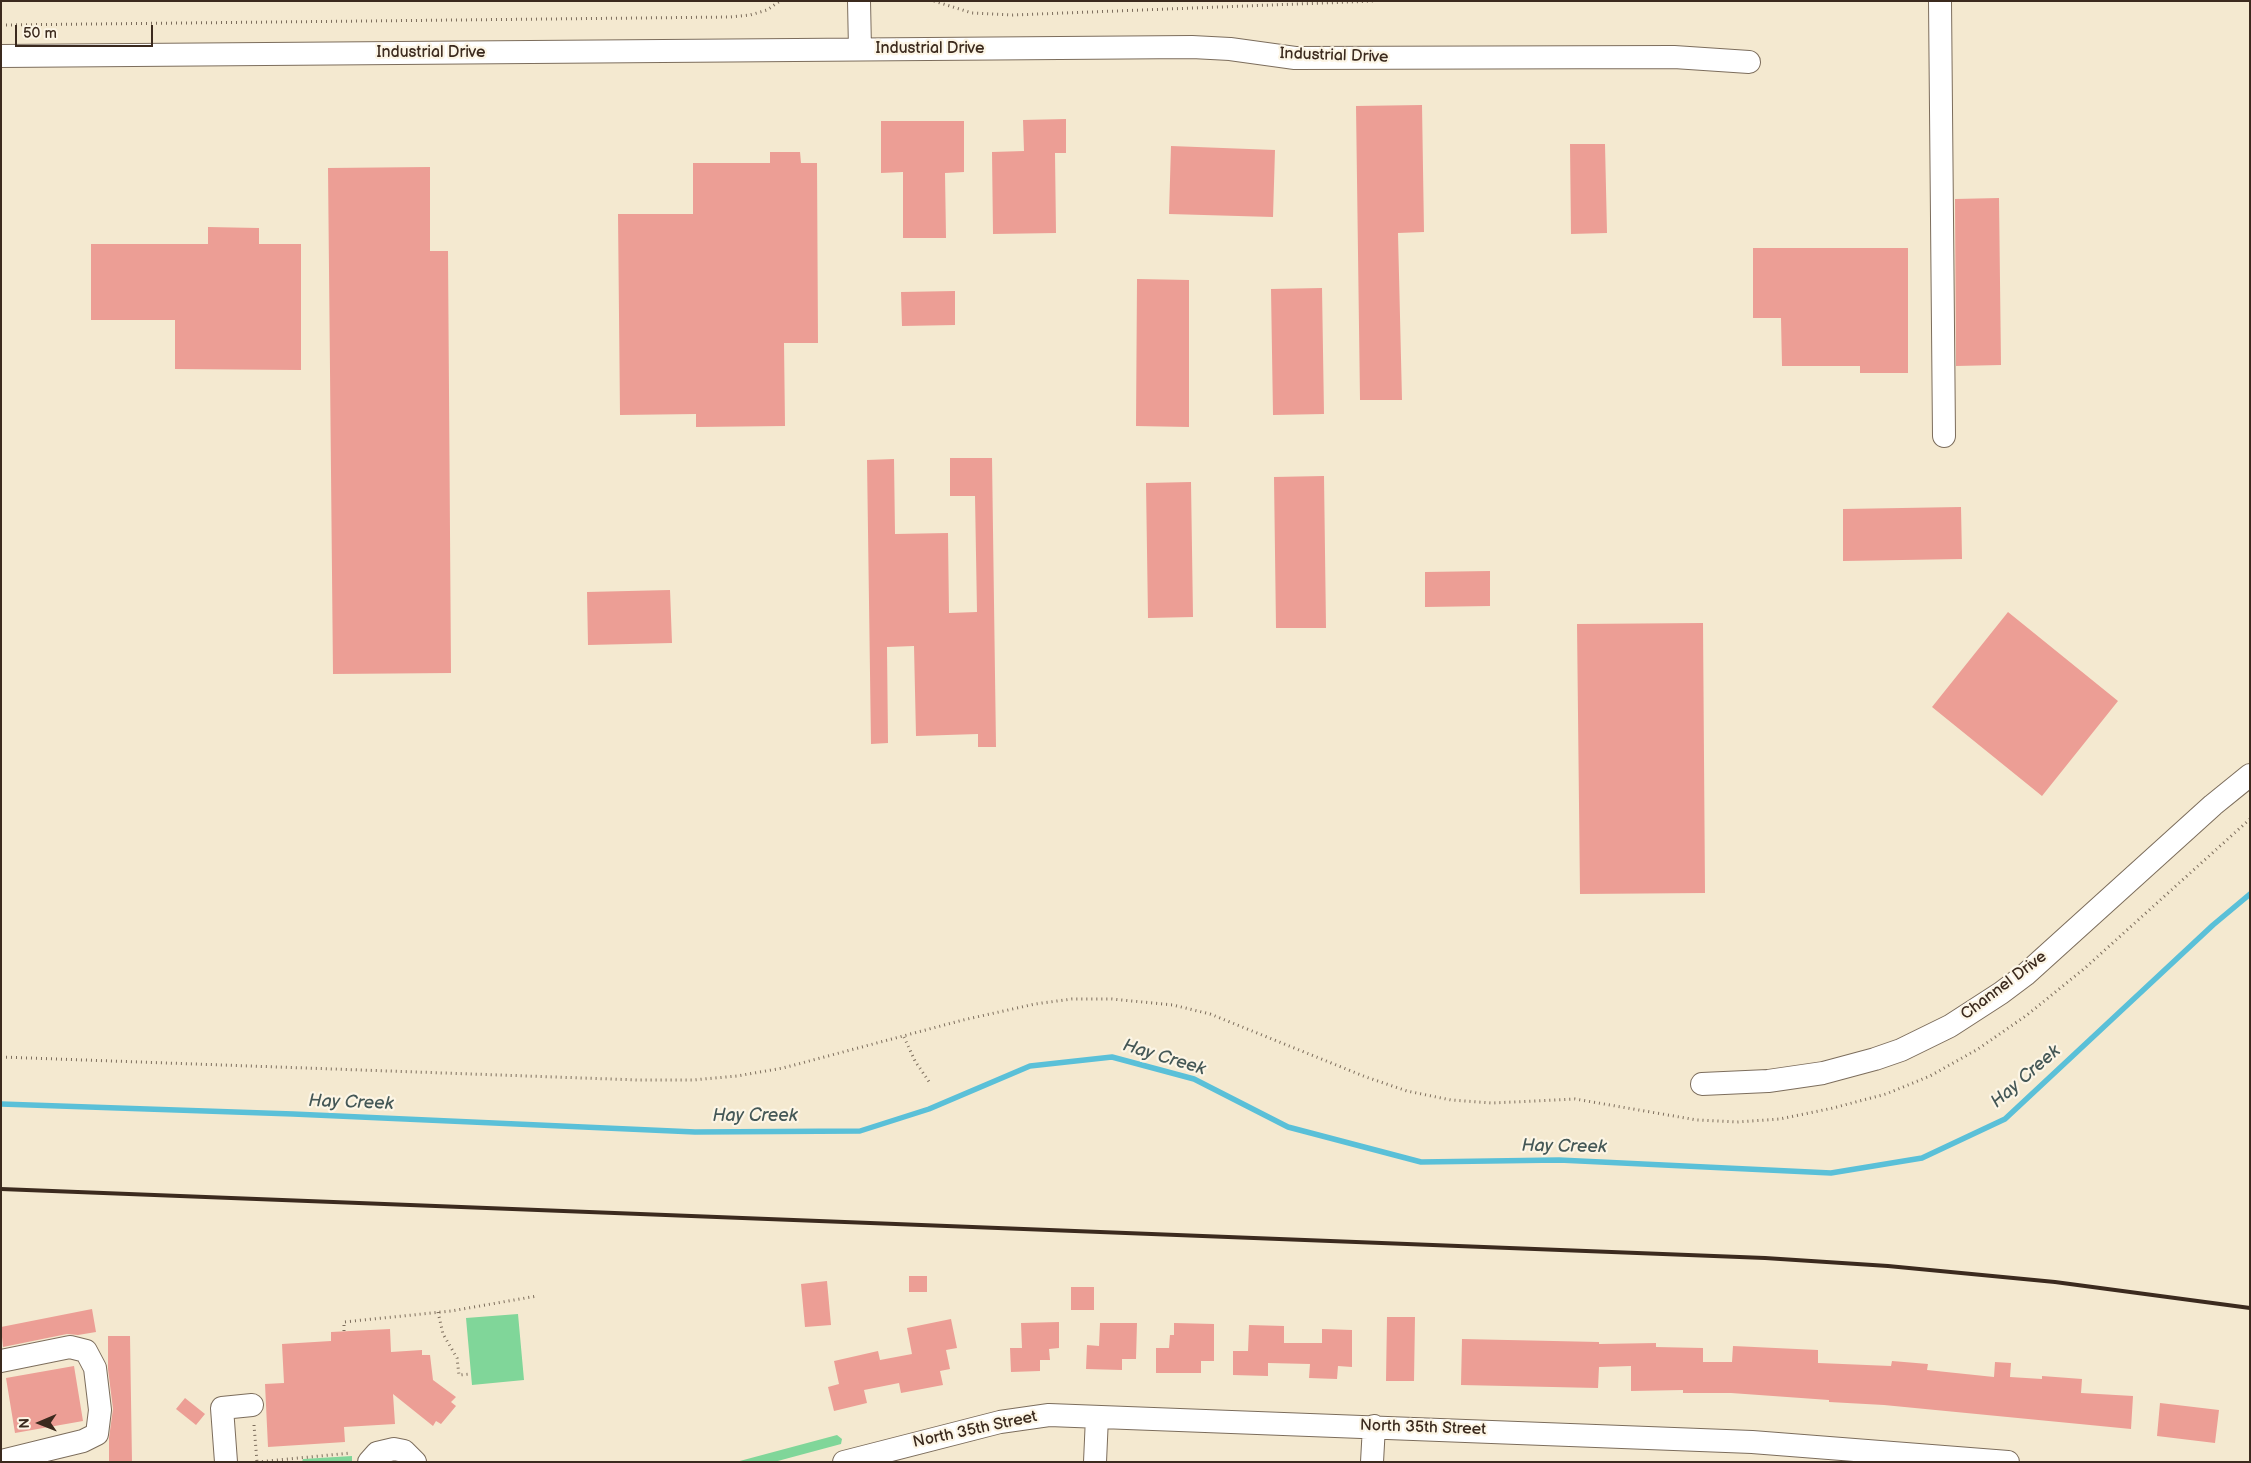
<!DOCTYPE html>
<style>
body{margin:0}
#map{position:relative;width:2251px;height:1463px;overflow:hidden;background:#f4e9d0;font-family:"Balsamiq Sans",sans-serif}
canvas{display:block}
.frame{position:absolute;inset:0;border:2px solid #3b2a1e;pointer-events:none}
.north{position:absolute;left:15px;top:1398px;width:50px;height:50px;-webkit-text-stroke:4px #fcf5e5;paint-order:stroke;rotate:269deg;font-size:14px;font-weight:700;line-height:20px;text-align:center;color:#3b2a1e}
.north::after{content:'';display:block;margin:auto;width:18px;height:22px;background:#3b2a1e;clip-path:polygon(50% 0,100% 100%,50% 72%,0 100%)}
.scale{position:absolute;left:15px;top:25px;width:138px;height:22px;box-sizing:border-box;border:2px solid #3b2a1e;border-top:0;padding-left:6px;font-size:15px;line-height:18px;white-space:nowrap;color:#3b2a1e;-webkit-text-stroke:4px #fcf5e5;paint-order:stroke}
</style>
<div id="map">
<canvas width="2251" height="1463"></canvas>
<div class="frame"></div>
<div class="north">N</div>
<div class="scale">50 m</div>
</div>
<script>
const g = document.querySelector('canvas').getContext('2d');
g.lineJoin = 'round';
function fill(path, color) {
  g.fillStyle = color;
  g.fill(path, 'evenodd');
}
function shape(rows) {
  const path = new Path2D();
  for (const r of rows) {
    path.moveTo(r[0], r[1]);
    for (let i = 2; i < r.length; i += 2) path.lineTo(r[i], r[i + 1]);
  }
  return path;
}
function stroke(path, color, width, dash) {
  g.strokeStyle = color;
  g.lineWidth = width;
  g.lineCap = dash ? 'butt' : 'round';
  g.setLineDash(dash || []);
  g.stroke(path);
}
function drawText(font, color, halo, rows, align = 'center') {
  g.font = font + ' "Balsamiq Sans",sans-serif';
  g.lineWidth = 4.5;
  g.setLineDash([]);
  g.textBaseline = 'middle';
  g.strokeStyle = halo;
  g.fillStyle = color;
  for (const [text, x, y, turn = 0] of rows) {
    g.save();
    g.translate(x, y);
    g.rotate((+turn || 0) * Math.PI / 180);
    g.textAlign = isNaN(turn) ? turn : align;
    if (halo) g.strokeText(text, 0, 0);
    g.fillText(text, 0, 0);
    g.restore();
  }
}
fill(shape([
 [518,1314,524,1380,472,1385,466,1318],
 [837,1435,842,1439,841,1444,774,1462,736,1462],
 [352,1456,352,1462,302,1462,303,1459]
]), '#80d699');
stroke(shape([
 [1,1104,293,1114,695,1132,860,1131,929,1109,1030,1066,1112,1057,1194,1079,1288,1127,1421,1162,1559,1160,1831,1173,1922,1158,2005,1119,2213,925,2250,894]
]), '#5ac0d8', 5.5);
fill(shape([
 [1422,105,1424,232,1398,233,1402,400,1360,400,1356,106],
 [1066,119,1066,153,1055,153,1056,233,993,234,992,152,1024,151,1023,120],
 [881,121,964,121,964,172,945,173,946,238,903,238,903,172,881,173],
 [1570,144,1605,144,1607,233,1571,234],
 [1171,146,1275,150,1273,217,1169,214],
 [770,152,800,152,801,163,817,163,818,343,784,343,785,426,696,427,696,414,620,415,618,214,693,214,693,163,770,163],
 [430,167,430,251,448,251,451,673,333,674,328,168],
 [1999,198,2001,365,1956,366,1955,199],
 [208,227,259,228,259,244,301,244,301,370,175,369,175,320,91,320,91,244,208,244],
 [1753,248,1908,248,1908,373,1860,373,1860,366,1782,366,1781,318,1753,318],
 [1137,279,1189,280,1189,427,1136,426],
 [1322,288,1324,414,1273,415,1271,289],
 [955,291,955,325,902,326,901,292],
 [950,458,992,458,996,747,978,747,978,734,916,736,914,646,887,647,888,743,871,744,867,460,894,459,895,534,948,533,949,613,977,612,975,496,950,496],
 [1324,476,1326,628,1276,628,1274,477],
 [1191,482,1193,617,1148,618,1146,483],
 [1961,507,1962,559,1843,561,1843,509],
 [1490,571,1490,606,1425,607,1425,572],
 [670,590,672,643,588,645,587,592],
 [2008,612,2118,701,2042,796,1932,707],
 [1703,623,1705,893,1580,894,1577,624],
 [909,1276,927,1276,927,1292,909,1292],
 [827,1281,831,1325,805,1327,801,1284],
 [1071,1287,1094,1287,1094,1310,1071,1310],
 [92,1309,96,1332,78,1335,67,1334,3,1347,1,1327],
 [1387,1317,1415,1317,1414,1381,1386,1381],
 [951,1319,957,1348,946,1350,950,1369,940,1371,943,1385,901,1393,899,1383,864,1390,867,1403,834,1411,828,1387,839,1384,834,1361,878,1351,880,1360,912,1354,907,1328],
 [1059,1322,1059,1348,1049,1349,1050,1360,1040,1360,1040,1371,1011,1372,1010,1348,1022,1348,1021,1323],
 [1100,1323,1137,1323,1136,1359,1122,1359,1122,1370,1086,1369,1087,1345,1099,1346],
 [1174,1323,1214,1324,1214,1361,1201,1361,1201,1373,1156,1373,1156,1348,1169,1348,1170,1335,1174,1335],
 [1249,1325,1284,1326,1284,1343,1322,1343,1322,1329,1352,1330,1352,1367,1338,1366,1337,1379,1309,1378,1310,1364,1268,1363,1268,1376,1233,1375,1233,1351,1248,1351],
 [390,1329,391,1352,422,1350,422,1355,430,1355,433,1380,456,1397,451,1402,456,1406,441,1424,436,1421,433,1426,393,1394,395,1424,344,1427,345,1442,268,1447,265,1384,284,1383,282,1344,331,1341,331,1332],
 [108,1336,130,1336,132,1462,109,1462,109,1438,113,1409,108,1369],
 [1462,1339,1599,1342,1599,1344,1656,1343,1656,1347,1703,1348,1703,1362,1732,1362,1733,1346,1818,1350,1818,1363,1891,1366,1892,1361,1928,1364,1927,1370,1994,1377,1995,1362,2011,1363,2010,1377,2042,1379,2042,1376,2082,1379,2081,1393,2133,1396,2131,1429,1884,1405,1829,1402,1829,1400,1731,1393,1683,1393,1683,1390,1631,1391,1631,1366,1599,1367,1598,1388,1461,1385],
 [74,1366,83,1421,15,1433,6,1378],
 [185,1398,205,1414,196,1425,176,1409],
 [2160,1403,2219,1410,2215,1443,2157,1436]
]), '#ec9e95');
const minor = shape([
 [859,1,860,49],
 [1940,1,1944,436],
 [1,56,1192,47,1230,49,1295,58,1674,57,1749,62],
 [1702,1084,1768,1081,1823,1073,1875,1059,1901,1050,1950,1026,2001,993,2025,975,2213,805,2250,775],
 [1,1361,70,1347,86,1351,95,1368,100,1410,97,1434,83,1441,1,1461],
 [226,1462,222,1408,252,1405],
 [369,1462,377,1453,394,1449,404,1451,415,1462],
 [844,1462,1000,1422,1049,1415,1752,1442,2008,1462],
 [1095,1462,1097,1417],
 [1372,1462,1374,1426]
]);
stroke(minor, '#7c6d5c', 24);
stroke(shape([
 [934,1,972,13,1013,15,1375,1],
 [1,25,730,17,750,15,767,10,780,1],
 [904,1037,915,1061,930,1083],
 [1,1057,638,1080,693,1080,737,1076,783,1068,963,1020,1035,1004,1072,999,1112,999,1173,1005,1210,1014,1366,1077,1407,1091,1451,1100,1492,1103,1575,1099,1697,1120,1737,1122,1780,1119,1833,1108,1886,1094,1930,1076,1978,1049,2027,1015,2085,968,2250,819],
 [438,1312,443,1334,457,1358,459,1375,471,1374],
 [344,1331,344,1322,451,1311,537,1296],
 [254,1425,257,1462],
 [257,1462,351,1453]
]), '#7c6d5c', 3, [1, 4]);
stroke(minor, '#fff', 22);
stroke(shape([
 [1,1189,1765,1258,1888,1266,2055,1282,2250,1308]
]), '#3b2a1e', 4);
drawText('16px', '#3b2a1e', '#fcf5e5', [
 ["Industrial Drive",930,49],
 ["Industrial Drive",431,53],
 ["Industrial Drive",1334,56,2],
 ["Channel Drive",2004,986,-37],
 ["North 35th Street",1423,1428,2],
 ["North 35th Street",975,1430,-12]
]);
drawText('italic 18px', '#445756', '#fcf5e5', [
 ["Hay Creek",1164,1058,17],
 ["Hay Creek",2026,1077,-41],
 ["Hay Creek",351,1103,2],
 ["Hay Creek",755,1116],
 ["Hay Creek",1564,1147,1]
]);
</script>
